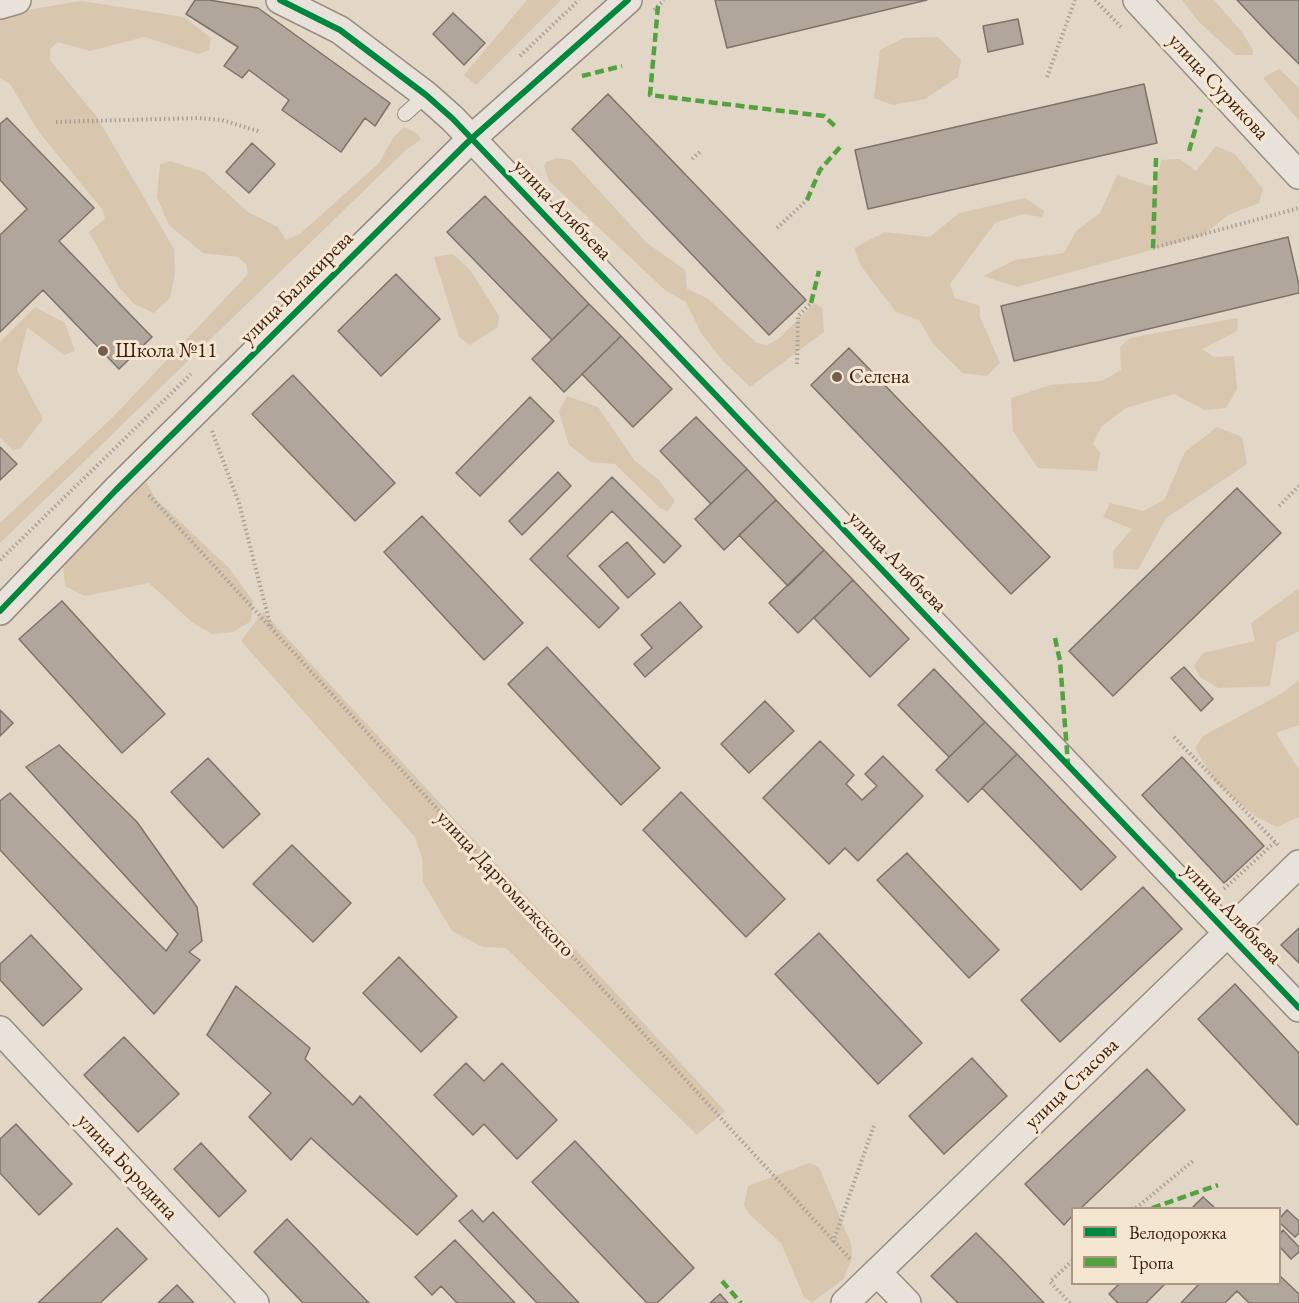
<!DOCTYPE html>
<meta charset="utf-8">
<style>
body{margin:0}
#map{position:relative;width:1299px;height:1303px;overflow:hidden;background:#e2d6c6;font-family:"EB Garamond",serif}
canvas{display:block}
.legend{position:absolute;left:1071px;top:1207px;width:210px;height:78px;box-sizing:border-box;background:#f5e6d2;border:2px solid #aa9684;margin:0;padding:8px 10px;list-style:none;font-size:18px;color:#3a1d10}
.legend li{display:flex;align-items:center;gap:12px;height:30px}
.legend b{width:30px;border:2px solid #aa9684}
</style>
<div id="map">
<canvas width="1299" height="1303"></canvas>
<ul class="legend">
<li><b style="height:8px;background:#00873e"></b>Велодорожка</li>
<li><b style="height:8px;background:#54a23f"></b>Тропа</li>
</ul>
</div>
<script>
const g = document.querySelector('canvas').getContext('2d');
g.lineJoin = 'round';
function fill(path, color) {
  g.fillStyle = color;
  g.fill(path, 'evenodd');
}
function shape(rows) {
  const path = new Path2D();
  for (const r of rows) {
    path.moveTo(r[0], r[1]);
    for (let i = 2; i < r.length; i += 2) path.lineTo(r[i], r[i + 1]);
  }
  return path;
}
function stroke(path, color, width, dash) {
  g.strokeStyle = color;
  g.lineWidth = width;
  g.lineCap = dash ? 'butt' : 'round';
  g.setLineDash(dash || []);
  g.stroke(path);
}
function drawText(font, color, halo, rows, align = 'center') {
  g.font = font + ' "EB Garamond",serif';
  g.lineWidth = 6;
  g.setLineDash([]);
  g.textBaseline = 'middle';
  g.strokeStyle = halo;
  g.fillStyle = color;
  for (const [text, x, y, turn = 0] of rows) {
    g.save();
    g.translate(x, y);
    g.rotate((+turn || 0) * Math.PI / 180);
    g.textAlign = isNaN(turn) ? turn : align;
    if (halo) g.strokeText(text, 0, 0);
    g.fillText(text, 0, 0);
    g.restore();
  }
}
fill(shape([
 [527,0,561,0,476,85,464,75],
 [1182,0,1214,0,1242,32,1253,50,1253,55,1235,55,1198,21],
 [82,1,184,17,211,38,209,50,198,54,144,37,90,51,58,42,50,49,50,60,97,117,174,249,175,274,170,298,154,313,134,304,119,287,89,232,105,219,102,209,39,132,10,84,0,78,0,14],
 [938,37,961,60,958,77,925,99,893,105,874,98,880,50,903,38],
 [1279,69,1299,88,1299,121,1263,78],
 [404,127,418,134,420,140,406,150,0,543,0,523,113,417,248,274,246,264,238,257,203,253,169,225,157,197,160,165,170,161,204,172,248,212,278,227,286,240,300,234,379,163,393,138],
 [1216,146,1235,154,1263,189,1259,203,1228,215,1202,236,1017,287,983,276,1015,260,1064,253,1076,231,1100,213,1117,175,1156,188,1161,160,1180,159,1196,171],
 [557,158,571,160,647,243,685,270,687,289,707,298,757,343,767,345,778,339,815,303,822,308,824,332,750,387,722,360,701,333,686,302,666,291,549,181,544,167,546,162],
 [1025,198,1044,211,1042,217,1023,214,995,223,950,284,955,298,980,306,980,317,1000,363,987,376,963,373,934,345,919,320,896,312,861,266,854,248,885,232,930,237,959,213],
 [453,254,471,271,499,316,498,327,470,345,459,337,434,257],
 [35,307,65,323,75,351,64,355,27,327,17,370,43,419,21,448,13,450,0,437,0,342],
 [1238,318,1237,331,1202,349,1214,357,1234,356,1237,389,1226,408,1205,410,1174,394,1126,408,1101,427,1093,444,1100,453,1097,471,1038,468,1013,431,1011,398,1050,385,1102,381,1121,370,1120,347,1130,338],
 [567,396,598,407,634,460,659,480,675,501,668,511,660,508,615,464,591,462,569,445,559,412],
 [1217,427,1242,437,1247,464,1166,518,1138,570,1114,568,1113,551,1132,529,1103,517,1110,503,1143,511,1164,500,1185,452],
 [146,481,155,498,229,568,253,601,251,621,233,632,212,634,193,623,149,583,85,596,65,586,62,553],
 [1299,588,1299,631,1277,642,1270,686,1218,688,1200,677,1194,666,1203,653,1255,641,1251,623],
 [263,612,725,1111,697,1135,506,948,483,947,452,931,423,882,422,858,415,837,241,641],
 [1299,680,1299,725,1276,733,1299,770,1299,817,1277,827,1256,817,1215,782,1195,748,1203,736,1281,694],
 [809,1163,819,1167,851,1244,852,1257,844,1279,812,1302,804,1297,781,1243,749,1214,744,1205,748,1186]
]), '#d8c6af');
const building = shape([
 [195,0,209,0,258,8,390,103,375,126,365,118,341,152,282,110,289,100,249,70,242,78,224,66,238,47,186,14,195,0],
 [715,0,927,0,727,48,715,0],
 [1237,0,1299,0,1299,64,1271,36,1237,0],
 [453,13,485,43,464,65,433,34,453,13],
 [1018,19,1023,44,988,52,983,26,1018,19],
 [1144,84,1157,143,868,209,855,150,1144,84],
 [608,94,806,300,769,335,572,129,608,94],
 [7,118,94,208,59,241,152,337,119,369,43,290,0,332,0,235,27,209,0,180,0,124,7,118],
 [252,143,275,164,249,193,226,172,252,143],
 [485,196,589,304,552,340,447,232,485,196],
 [1288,237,1299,285,1299,293,1014,361,1001,306,1288,237],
 [396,274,440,319,381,376,338,331,396,274],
 [589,304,621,336,564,392,532,359,589,304],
 [621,336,672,389,633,427,582,374,621,336],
 [849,348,1050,557,1011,594,811,385,849,348],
 [293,375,395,483,355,521,252,414,293,375],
 [530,397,554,421,480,496,456,473,530,397],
 [696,417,747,469,711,504,660,451,696,417],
 [0,447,17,464,0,480,0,447],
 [747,469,776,500,724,550,695,519,747,469],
 [558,472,571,486,522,535,509,521,558,472],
 [612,477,681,546,664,563,612,511,567,556,619,608,599,628,530,559,612,477],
 [1237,488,1281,533,1113,696,1069,651,1237,488],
 [776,500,824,550,788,586,739,535,776,500],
 [422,516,523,623,484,660,384,552,422,516],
 [627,542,655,574,628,598,599,566,627,542],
 [824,550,853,580,798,633,769,603,824,550],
 [853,580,909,639,870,677,814,618,853,580],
 [62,601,165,714,122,753,19,639,62,601],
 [680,602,702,627,645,677,634,664,652,648,641,635,680,602],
 [547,647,660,768,621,805,508,684,547,647],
 [1184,667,1213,699,1201,711,1171,678,1184,667],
 [934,669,985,722,949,757,898,705,934,669],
 [765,701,794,731,749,773,721,744,765,701],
 [0,710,13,723,0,736,0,710],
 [985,722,1017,754,968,802,936,770,985,722],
 [820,741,854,775,846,784,862,800,877,786,865,774,883,756,923,796,858,861,845,848,829,864,763,798,820,741],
 [59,745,137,822,197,907,202,941,189,952,200,960,154,1014,0,850,0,801,10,793,166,951,178,934,26,767,59,745],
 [1017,754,1116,857,1081,890,982,788,1017,754],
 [1182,757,1264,846,1224,883,1142,795,1182,757],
 [208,758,260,814,223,848,171,792,208,758],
 [681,792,785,899,746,937,643,830,681,792],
 [292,845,351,903,313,942,253,884,292,845],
 [907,853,999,950,969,978,877,880,907,853],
 [1143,887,1182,929,1060,1042,1021,1000,1143,887],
 [1299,928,1299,963,1281,945,1299,928],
 [819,933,922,1043,878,1084,775,974,819,933],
 [31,935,82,989,43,1026,0,980,0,964,31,935],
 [399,957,457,1017,421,1052,363,993,399,957],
 [1235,984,1299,1053,1299,1123,1297,1125,1198,1019,1235,984],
 [236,986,310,1048,305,1059,353,1105,360,1096,457,1196,417,1235,311,1138,291,1160,249,1117,271,1093,207,1035,236,986],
 [124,1037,179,1094,138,1132,84,1075,124,1037],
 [972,1058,1007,1096,944,1154,909,1116,972,1058],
 [466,1063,484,1081,502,1063,557,1120,517,1159,484,1124,473,1135,434,1095,466,1063],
 [1147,1069,1185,1110,1081,1208,1072,1208,1072,1216,1064,1225,1025,1184,1147,1069],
 [16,1124,72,1184,39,1215,0,1173,0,1139,16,1124],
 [575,1141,694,1268,657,1303,647,1303,532,1182,575,1141],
 [201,1143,246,1191,219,1217,174,1169,201,1143],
 [1203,1197,1215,1208,1192,1208,1203,1197],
 [472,1210,483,1222,493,1212,579,1303,537,1303,459,1221,472,1210],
 [1287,1210,1299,1221,1299,1233,1295,1237,1280,1223,1280,1218,1287,1210],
 [287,1219,369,1303,303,1303,254,1252,287,1219],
 [117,1228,147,1259,100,1303,38,1303,117,1228],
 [1283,1230,1299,1247,1299,1252,1291,1259,1280,1247,1280,1234,1283,1230],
 [976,1233,1004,1261,1044,1303,958,1303,931,1276,976,1233],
 [455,1240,515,1303,457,1303,441,1286,432,1295,415,1277,455,1240],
 [1280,1276,1299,1294,1299,1303,1249,1303,1237,1291,1225,1303,1181,1303,1199,1284,1280,1284,1280,1276],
 [1119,1284,1165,1284,1146,1303,1118,1303,1109,1294,1119,1284],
 [177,1285,194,1303,158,1303,177,1285],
 [720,1294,728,1303,710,1303,720,1294]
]);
fill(building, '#b0a69b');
stroke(building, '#7e736a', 1.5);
const lane = shape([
 [405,114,426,95]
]);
const street = shape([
 [280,0,340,30,426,95,453,119,1299,1008],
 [1137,0,1299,175],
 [0,5,17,0],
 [0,611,116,490,471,139,628,0],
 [0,1030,255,1303],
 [877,1272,907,1303],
 [845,1303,1299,864]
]);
stroke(lane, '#968c81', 16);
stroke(street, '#968c81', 30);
stroke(shape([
 [1095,0,1122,28],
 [654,10,664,0],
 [520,56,579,0],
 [1047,77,1075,0],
 [56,122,197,118,222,120,261,132],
 [692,159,702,150],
 [777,228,807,200],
 [1153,248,1299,208],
 [797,364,798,316,811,303],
 [212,431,239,503,271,628],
 [149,495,852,1261],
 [1279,506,1299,486],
 [0,560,191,374],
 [1174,737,1280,847],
 [1224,889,1275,842],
 [1136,1208,1193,1161],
 [833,1242,875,1123],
 [1070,1303,1050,1282,1072,1261]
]), '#a8a098', 4, [1.5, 3]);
stroke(lane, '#e9e2da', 14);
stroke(street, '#e9e2da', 27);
stroke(shape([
 [658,6,650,95,824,116,837,128],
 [582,76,622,66],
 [1189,151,1201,109],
 [807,200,820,170,841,146],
 [1153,248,1156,158],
 [811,303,819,271],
 [1055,638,1060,661,1068,764],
 [1152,1208,1218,1185],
 [722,1281,741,1303]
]), '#54a23f', 4.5, [9, 4.5]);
stroke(shape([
 [280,0,340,30,426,95,453,119,1299,1008],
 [0,611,116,490,471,139,628,0]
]), '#00873e', 6);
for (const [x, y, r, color] of [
 [103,351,6,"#755e50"],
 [837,377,6,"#755e50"]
]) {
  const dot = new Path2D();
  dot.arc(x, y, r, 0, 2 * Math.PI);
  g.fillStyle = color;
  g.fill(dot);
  stroke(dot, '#f5e6d2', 2);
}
drawText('21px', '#3a1d10', '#f5e6d2', [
 ["улица Сурикова",1218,87,47],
 ["улица Алябьева",562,210,46],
 ["улица Балакирева",297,288,-45],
 ["улица Алябьева",897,562,46],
 ["улица Даргомыжского",505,884,47],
 ["улица Алябьева",1232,914,46],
 ["улица Стасова",1072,1084,-44],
 ["улица Бородина",127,1167,47]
]);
drawText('21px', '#3a1d10', '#f5e6d2', [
 ["Школа №11",115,351],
 ["Селена",849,377]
], 'left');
</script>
